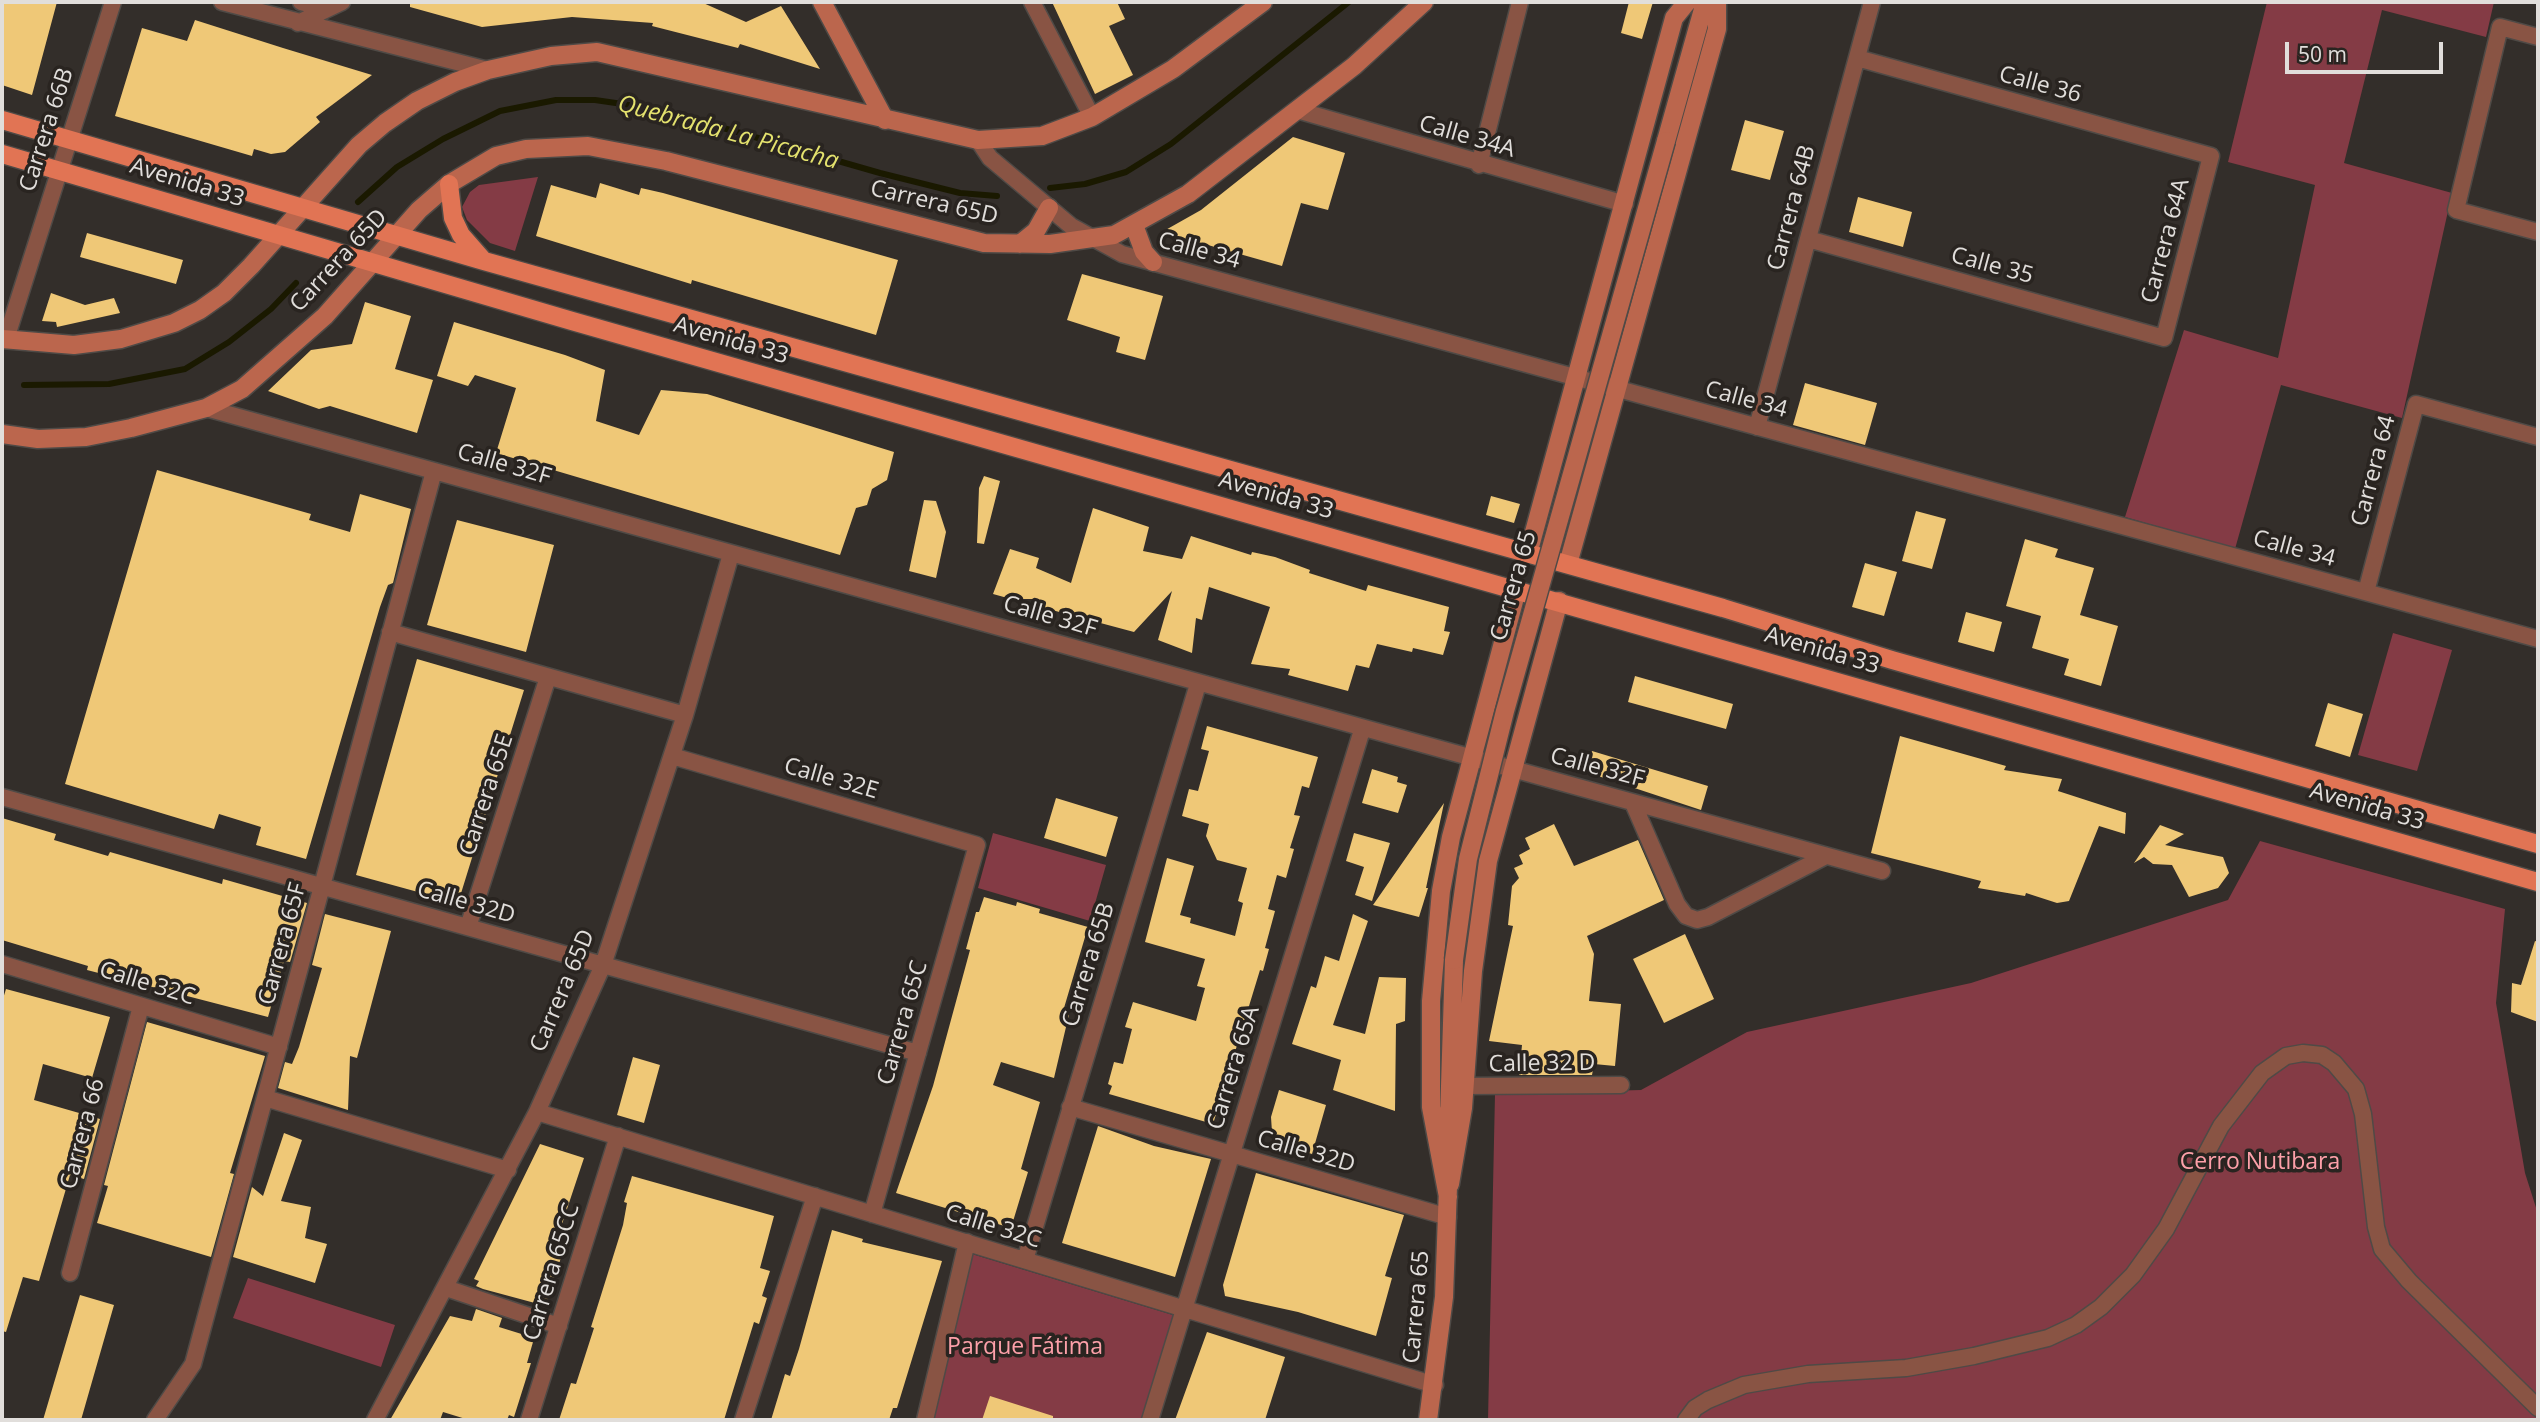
<!DOCTYPE html>
<meta charset="utf-8">
<style>
body{margin:0}
#map{position:relative;width:2540px;height:1422px;overflow:hidden;background:#332e2a;font-family:"Open Sans",sans-serif}
canvas{display:block}
.frame{position:absolute;inset:0;border:4px solid #e1dedb;pointer-events:none}
.scale{position:absolute;left:2285px;top:42px;width:158px;height:32px;box-sizing:border-box;border:4px solid #e1dedb;border-top:0;padding-left:9px;font-size:21px;line-height:24px;white-space:nowrap;color:#e1dedb;-webkit-text-stroke:5px #292420;paint-order:stroke}
</style>
<div id="map">
<canvas width="2540" height="1422"></canvas>
<div class="frame"></div>
<div class="scale">50 m</div>
</div>
<script>
const g = document.querySelector('canvas').getContext('2d');
g.lineJoin = 'round';
function fill(path, color) {
  g.fillStyle = color;
  g.fill(path, 'evenodd');
}
function shape(rows) {
  const path = new Path2D();
  for (const r of rows) {
    path.moveTo(r[0], r[1]);
    for (let i = 2; i < r.length; i += 2) path.lineTo(r[i], r[i + 1]);
  }
  return path;
}
function stroke(path, color, width, dash) {
  g.strokeStyle = color;
  g.lineWidth = width;
  g.lineCap = dash ? 'butt' : 'round';
  g.setLineDash(dash || []);
  g.stroke(path);
}
function drawText(font, color, halo, rows, align = 'center') {
  g.font = font + ' "Open Sans",sans-serif';
  g.lineWidth = 7;
  g.setLineDash([]);
  g.textBaseline = 'middle';
  g.strokeStyle = halo;
  g.fillStyle = color;
  for (const [text, x, y, turn = 0] of rows) {
    g.save();
    g.translate(x, y);
    g.rotate((+turn || 0) * Math.PI / 180);
    g.textAlign = isNaN(turn) ? turn : align;
    if (halo) g.strokeText(text, 0, 0);
    g.fillText(text, 0, 0);
    g.restore();
  }
}
fill(shape([
 [2267,2,2494,2,2486,37,2382,10,2344,163,2452,193,2402,418,2281,385,2235,549,2125,517,2184,330,2278,358,2315,185,2228,162],
 [538,177,515,251,490,243,467,220,462,207,470,192,479,185],
 [2393,633,2452,650,2417,771,2358,755],
 [993,833,1106,865,1090,921,978,888],
 [2260,841,2505,909,2496,1003,2525,1173,2538,1214,2538,1420,1488,1420,1495,1094,1641,1090,1747,1032,1971,983,2228,900],
 [972,1254,1173,1315,1142,1420,932,1420],
 [248,1278,395,1325,381,1367,233,1318]
]), '#843b45');
stroke(shape([
 [1050,188,1085,184,1126,172,1171,144,1349,2],
 [358,202,397,167,443,139,500,111,556,100,595,100,657,109,880,173,960,193,997,196],
 [24,385,109,384,185,369,229,342,271,309,296,283]
]), '#1a1900', 6);
fill(shape([
 [2,2,57,2,32,95,2,85],
 [410,2,701,2,746,22,781,6,820,69,740,44,738,48,652,26,653,23,572,17,482,27,410,7],
 [1052,2,1117,2,1125,19,1109,26,1133,75,1095,94],
 [1629,2,1653,2,1642,39,1621,33],
 [195,20,283,48,372,75,316,117,320,122,285,152,271,154,254,149,252,156,115,116,142,28,187,41],
 [1745,120,1784,131,1770,180,1731,170],
 [1293,137,1345,153,1328,210,1301,203,1282,266,1162,232,1201,210],
 [600,183,639,195,641,188,663,193,898,260,876,335,692,280,691,284,536,236,551,185,596,198],
 [1858,197,1912,212,1903,247,1849,232],
 [87,233,183,260,176,284,80,257],
 [1082,274,1163,296,1145,360,1116,352,1120,337,1067,320],
 [51,293,85,305,114,298,120,313,57,327,56,322,42,321],
 [365,302,411,316,395,369,433,380,417,433,330,406,319,409,268,391,311,350,352,344],
 [454,322,565,355,605,370,596,421,639,435,661,390,707,394,894,452,887,480,872,489,867,505,856,508,840,555,496,453,516,388,475,375,468,386,437,376],
 [1805,383,1877,403,1865,445,1793,425],
 [157,470,311,514,309,520,350,532,360,494,411,509,393,583,388,585,380,607,306,859,256,845,261,827,219,814,214,829,65,784],
 [984,476,1000,481,984,544,977,543,979,488],
 [1491,496,1520,504,1514,523,1486,515],
 [924,500,936,501,946,532,936,578,909,571],
 [1093,508,1149,527,1143,551,1182,559,1191,536,1251,555,1252,552,1275,557,1310,570,1309,573,1366,591,1368,585,1449,607,1444,631,1450,632,1443,655,1413,648,1412,652,1377,644,1369,668,1356,665,1348,691,1288,675,1290,669,1251,664,1270,607,1209,587,1202,620,1196,618,1192,653,1158,640,1172,591,1134,632,1037,606,1039,599,1011,599,993,594,1010,549,1039,558,1036,568,1071,583],
 [1916,511,1946,519,1932,569,1902,561],
 [457,520,554,545,526,652,427,625],
 [2025,539,2058,549,2055,557,2094,568,2080,615,2118,626,2101,686,2064,675,2069,659,2032,648,2041,616,2006,606],
 [1865,563,1897,572,1884,616,1852,607],
 [1966,612,2002,622,1994,652,1958,642],
 [417,659,524,690,458,903,356,875],
 [1635,676,1733,704,1726,729,1628,702],
 [2328,703,2363,714,2350,757,2315,746],
 [1207,726,1318,757,1309,788,1302,786,1294,815,1300,816,1290,848,1294,849,1286,878,1277,875,1268,909,1275,911,1265,948,1269,949,1263,971,1260,970,1213,1124,1109,1094,1112,1086,1108,1084,1114,1062,1123,1064,1132,1029,1125,1027,1133,1002,1196,1021,1205,988,1197,986,1205,959,1145,942,1167,858,1194,866,1180,915,1191,918,1190,923,1235,936,1243,903,1238,901,1247,868,1217,860,1206,836,1209,824,1182,816,1189,789,1198,791,1209,751,1201,749],
 [1900,736,2006,766,2004,770,2062,779,2058,791,2126,813,2125,834,2099,826,2069,901,2057,903,2026,893,2025,896,1978,888,1981,881,1871,853],
 [1592,751,1708,786,1701,810,1586,772],
 [1372,769,1398,777,1397,782,1407,785,1398,813,1362,803],
 [1056,798,1118,817,1106,857,1044,838],
 [1444,803,1426,888,1428,888,1419,917,1373,905],
 [2,818,56,834,54,840,108,856,110,852,222,884,223,879,307,903,291,959,290,962,284,961,268,1017,87,970,88,966,2,940],
 [1554,824,1574,866,1638,840,1664,900,1587,936,1594,954,1589,1001,1621,1004,1615,1066,1594,1064,1592,1075,1519,1075,1522,1045,1489,1041,1513,926,1508,925,1512,886,1519,878,1514,868,1523,864,1519,855,1530,849,1525,838],
 [2160,825,2184,834,2165,845,2223,857,2229,873,2218,888,2189,897,2172,865,2153,864,2144,857,2134,863],
 [1354,833,1390,843,1372,901,1355,895,1364,867,1346,861],
 [984,897,1016,906,1017,902,1040,909,1039,913,1088,927,1064,1008,1070,1010,1054,1078,1001,1062,993,1085,1040,1102,1021,1169,1028,1172,1011,1228,896,1193,933,1086,970,950,966,949,976,912,979,912],
 [325,914,391,931,357,1058,350,1056,348,1110,278,1088,285,1062,292,1064,299,1047,322,968,312,965],
 [1353,914,1368,921,1333,1025,1365,1034,1379,977,1406,978,1405,1021,1396,1024,1395,1111,1333,1090,1341,1060,1292,1044,1311,986,1316,988,1325,956,1339,961],
 [1685,934,1714,999,1664,1023,1633,959],
 [2535,941,2538,942,2538,1022,2511,1012,2512,983,2521,985],
 [6,989,110,1017,92,1078,43,1064,34,1100,100,1119,84,1179,70,1175,39,1281,23,1277,6,1332,2,1331,2,1002],
 [147,1022,265,1056,230,1173,234,1174,211,1257,97,1223,108,1186,104,1185],
 [633,1057,660,1065,644,1123,617,1115],
 [1279,1090,1326,1105,1312,1154,1286,1146,1272,1132,1271,1117],
 [1098,1126,1154,1146,1211,1159,1175,1277,1062,1243],
 [284,1133,302,1140,281,1201,311,1207,305,1238,327,1244,315,1283,233,1257,252,1187,263,1196],
 [540,1144,584,1158,562,1224,563,1251,546,1306,483,1289,476,1286,479,1281,474,1279],
 [1256,1173,1404,1215,1385,1276,1392,1278,1376,1336,1298,1312,1225,1296,1223,1285],
 [632,1176,774,1216,760,1268,770,1271,762,1296,767,1298,759,1324,754,1322,724,1420,559,1420,571,1383,576,1384,594,1328,591,1327,623,1225,627,1203,624,1202],
 [832,1230,863,1239,862,1242,942,1261,897,1408,893,1408,889,1420,771,1420,785,1374,790,1376,799,1349],
 [80,1295,114,1305,81,1420,43,1420],
 [476,1309,502,1318,499,1327,528,1336,533,1342,527,1363,531,1363,514,1417,509,1415,507,1420,469,1420,443,1412,440,1420,390,1420,450,1316,472,1321],
 [1207,1332,1285,1357,1265,1420,1175,1420],
 [990,1396,1053,1416,1053,1420,982,1420]
]), '#efc877');
const street = shape([
 [222,2,488,70],
 [301,2,327,9],
 [1032,2,1092,117],
 [298,23,342,2],
 [2538,37,2500,27,2456,210,2538,232],
 [1297,110,1625,204],
 [978,140,990,158,1071,226,1122,254,2538,639],
 [1479,165,1520,2],
 [1808,239,2164,338,2211,156,1857,58],
 [6,339,113,2],
 [206,408,1882,871],
 [1757,427,1872,2],
 [2366,592,2416,404,2538,437],
 [390,632,685,715],
 [672,756,977,845,872,1214],
 [2,797,918,1053],
 [1633,803,1677,904,1686,916,1697,920,1708,917,1826,856],
 [468,927,548,677],
 [2,964,279,1047],
 [1464,1086,1621,1085],
 [265,1098,508,1170],
 [1070,1107,1448,1217],
 [537,1112,1435,1385],
 [1025,1260,1198,684],
 [70,1273,141,1006],
 [446,1288,559,1326],
 [155,1420,193,1364,434,471],
 [375,1420,537,1112,603,965,685,715,731,554],
 [529,1420,618,1136],
 [743,1420,815,1196],
 [925,1420,967,1242],
 [1150,1420,1362,730],
 [1686,1420,1695,1408,1708,1400,1744,1385,1808,1374,1906,1368,1974,1356,2048,1338,2076,1325,2101,1307,2133,1275,2166,1229,2221,1126,2262,1073,2286,1056,2303,1053,2322,1055,2334,1063,2356,1089,2363,1114,2376,1227,2382,1249,2409,1281,2538,1408]
]);
const secondary = shape([
 [822,2,885,120],
 [1666,141,1705,2],
 [1134,225,1144,252,1153,262],
 [1020,244,1036,231,1049,208],
 [2,339,74,345,121,339,174,323,200,310,224,293,251,266,359,145,385,123,417,101,455,82,488,70,551,56,597,52,978,140,1042,136,1092,117,1173,69,1263,2],
 [2,434,38,439,86,437,131,428,206,408,242,389,325,316,419,210,449,184,496,156,526,149,588,146,666,161,984,243,1050,244,1114,235,1188,194,1354,66,1424,2],
 [1528,554,1674,18,1687,2],
 [1568,564,1717,29,1717,2],
 [1448,1149,1454,960],
 [1450,1184,1463,1108,1473,971,1488,861,1559,601],
 [1448,1197,1431,1107,1431,1001,1441,891,1451,837,1517,590],
 [1428,1420,1444,1297,1448,1187]
]);
const primary = shape([
 [2,120,484,261,1723,608,1892,660,2538,844],
 [2,154,572,321,2538,882],
 [449,184,453,218,461,235,482,259]
]);
stroke(street, '#4f4a46', 19);
stroke(secondary, '#4f4a46', 21);
stroke(primary, '#4f4a46', 21);
stroke(street, '#895444', 16);
stroke(secondary, '#bb664d', 18);
stroke(primary, '#e17454', 18);
const secondaryBridge = shape([
 [1454,960,1468,859,1505,711,1666,141]
]);
stroke(secondaryBridge, '#4f4a46', 21, []);
stroke(secondaryBridge, '#bb664d', 18);
drawText('23px', '#e1dedb', '#292420', [
 ["Calle 36",2040,85,15],
 ["Carrera 66B",47,130,-72],
 ["Calle 34A",1467,137,16],
 ["Avenida 33",187,183,17],
 ["Carrera 65D",934,203,13],
 ["Carrera 64B",1792,208,-75],
 ["Carrera 64A",2166,241,-75],
 ["Calle 34",1199,251,15],
 ["Carrera 65D",339,261,-47],
 ["Calle 35",1992,266,15],
 ["Avenida 33",731,341,16],
 ["Calle 34",1746,400,15],
 ["Calle 32F",504,465,16],
 ["Carrera 64",2374,471,-75],
 ["Avenida 33",1276,496,16],
 ["Calle 34",2294,549,15],
 ["Carrera 65",1514,586,-74],
 ["Calle 32F",1050,617,16],
 ["Avenida 33",1822,651,16],
 ["Calle 32F",1597,768,15],
 ["Calle 32E",831,779,16],
 ["Carrera 65E",487,795,-72],
 ["Avenida 33",2367,807,16],
 ["Calle 32D",466,903,16],
 ["Carrera 65F",283,944,-75],
 ["Carrera 65B",1089,965,-73],
 ["Calle 32C",147,984,17],
 ["Carrera 65D",563,991,-67],
 ["Carrera 65C",903,1023,-74],
 ["Calle 32 D",1542,1064,-1],
 ["Carrera 65A",1234,1068,-73],
 ["Carrera 66",83,1134,-75],
 ["Calle 32D",1306,1152,16],
 ["Calle 32C",993,1227,17],
 ["Carrera 65CC",552,1272,-73],
 ["Carrera 65",1417,1307,-85]
]);
drawText('23px', '#fda0a9', '#292420', [
 ["Cerro Nutibara",2260,1162],
 ["Parque Fátima",1025,1347]
]);
drawText('italic 24px', '#e4e26e', '#292420', [
 ["Quebrada La Picacha",728,133,15]
]);
</script>
